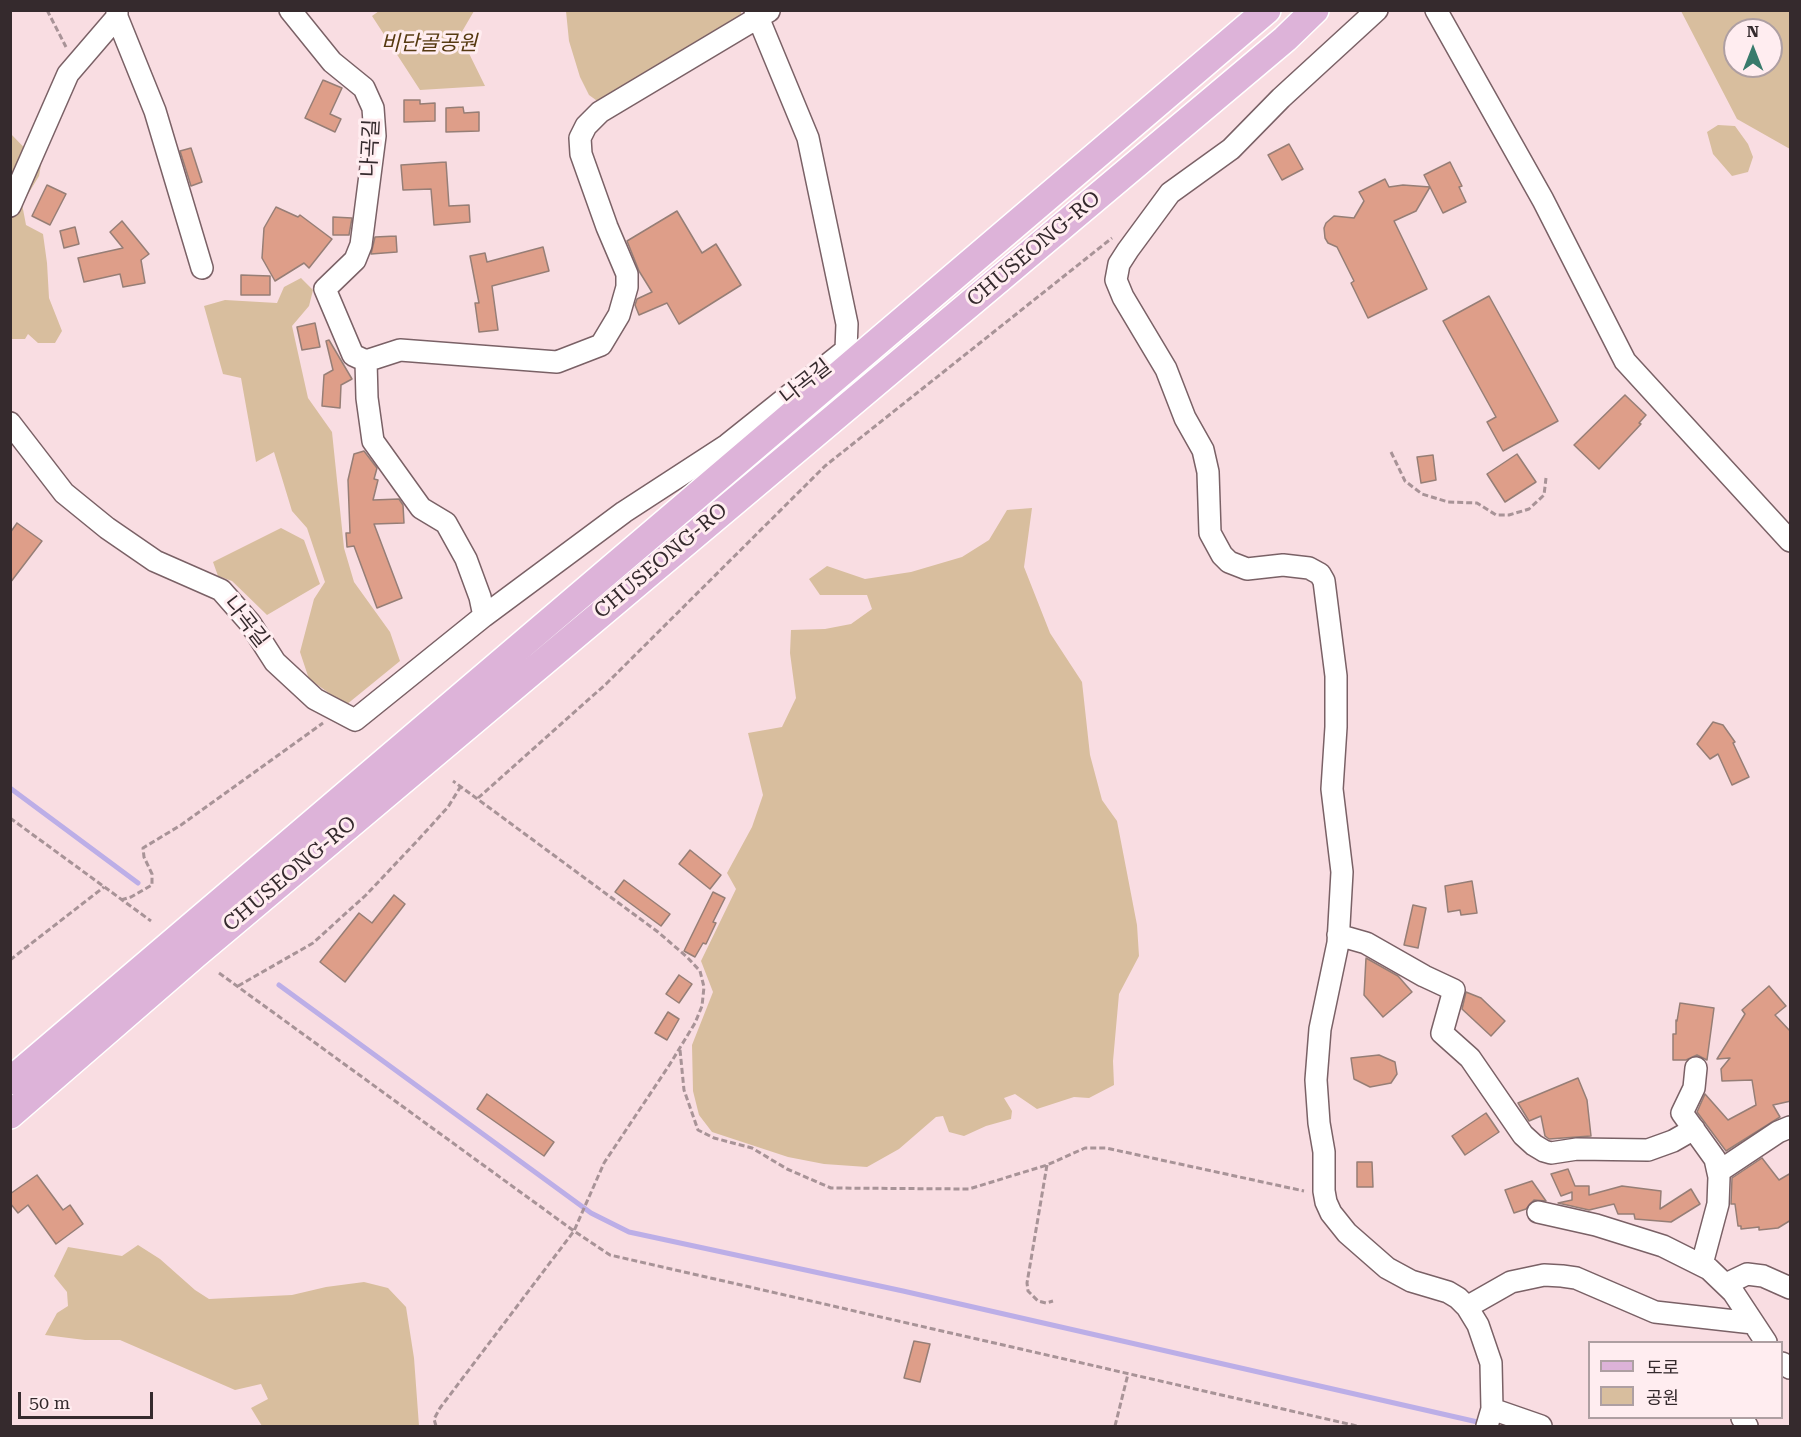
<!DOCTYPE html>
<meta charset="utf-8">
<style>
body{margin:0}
#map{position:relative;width:1801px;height:1437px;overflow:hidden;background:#f9dde2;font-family:"Roboto Serif","Noto Sans KR",serif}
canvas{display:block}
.frame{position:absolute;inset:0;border:12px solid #352a2d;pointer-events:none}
.legend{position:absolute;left:1588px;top:1341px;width:195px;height:78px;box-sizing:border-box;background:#ffedf0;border:2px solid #ae9fa2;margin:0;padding:8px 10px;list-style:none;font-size:18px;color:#352a2d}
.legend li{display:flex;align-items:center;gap:12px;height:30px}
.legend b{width:30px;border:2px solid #ae9fa2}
.north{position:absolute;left:1723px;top:18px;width:60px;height:60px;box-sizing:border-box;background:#ffedf0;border:2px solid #ae9fa2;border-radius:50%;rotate:0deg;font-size:16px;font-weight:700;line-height:24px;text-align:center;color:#352a2d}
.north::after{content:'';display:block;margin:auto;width:21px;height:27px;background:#397b6c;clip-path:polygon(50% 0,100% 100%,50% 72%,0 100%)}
.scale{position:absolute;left:18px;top:1392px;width:135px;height:27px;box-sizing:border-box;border:3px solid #352a2d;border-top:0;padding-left:8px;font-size:18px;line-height:21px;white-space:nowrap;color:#352a2d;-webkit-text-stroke:4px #ffedf0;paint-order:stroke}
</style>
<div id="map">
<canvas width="1801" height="1437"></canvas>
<div class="frame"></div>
<ul class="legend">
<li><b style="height:8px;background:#ddb3d9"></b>도로</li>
<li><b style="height:16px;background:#d8be9e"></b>공원</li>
</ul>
<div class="north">N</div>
<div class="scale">50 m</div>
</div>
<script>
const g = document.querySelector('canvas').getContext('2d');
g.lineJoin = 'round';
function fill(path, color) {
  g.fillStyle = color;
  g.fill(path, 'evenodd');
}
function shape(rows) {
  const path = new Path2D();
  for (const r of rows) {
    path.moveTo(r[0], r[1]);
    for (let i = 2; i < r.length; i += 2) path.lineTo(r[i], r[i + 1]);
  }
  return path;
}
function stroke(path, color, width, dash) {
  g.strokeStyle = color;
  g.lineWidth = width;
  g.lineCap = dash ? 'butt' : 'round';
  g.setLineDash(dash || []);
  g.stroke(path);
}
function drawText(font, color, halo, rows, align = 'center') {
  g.font = font + ' "Roboto Serif","Noto Sans KR",serif';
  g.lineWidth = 6;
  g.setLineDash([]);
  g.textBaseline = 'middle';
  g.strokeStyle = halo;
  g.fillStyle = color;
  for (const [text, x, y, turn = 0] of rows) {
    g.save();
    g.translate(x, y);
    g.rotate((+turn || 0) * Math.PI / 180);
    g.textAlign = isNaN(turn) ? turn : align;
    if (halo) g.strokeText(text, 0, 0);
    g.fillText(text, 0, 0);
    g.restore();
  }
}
fill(shape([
 [379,11,474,11,460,35,485,86,420,90,372,16],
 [566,11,741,11,741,19,600,103,589,95,580,77,569,41],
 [1681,11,1790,11,1790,149,1737,119],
 [1735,30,1771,30,1771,66,1735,66],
 [1718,125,1735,126,1748,144,1753,157,1748,172,1732,176,1713,154,1707,132],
 [11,134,41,165,39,176,22,204,26,225,43,234,47,263,49,298,62,331,55,343,38,343,28,334,25,339,11,339],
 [301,278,313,290,309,306,292,326,308,398,332,432,344,548,354,582,390,632,400,661,346,705,309,679,300,652,314,599,325,582,307,528,292,511,274,452,256,462,241,378,223,374,204,306,225,300,277,303,284,287],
 [1032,508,1024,567,1050,633,1082,682,1090,755,1102,800,1117,821,1137,925,1139,956,1119,994,1113,1061,1114,1085,1089,1098,1074,1097,1037,1109,1015,1094,1004,1098,1012,1111,1011,1119,986,1126,964,1136,949,1132,943,1116,936,1117,899,1149,867,1167,824,1164,788,1157,712,1132,699,1115,693,1091,692,1045,713,992,701,961,736,889,727,873,752,827,763,795,748,733,782,727,796,698,790,653,791,630,825,629,851,624,872,609,867,595,820,595,809,579,827,566,865,579,911,572,962,557,989,540,1007,510],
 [281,528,304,540,320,584,267,615,232,581,218,576,213,562],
 [138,1245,160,1259,195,1290,209,1299,292,1295,326,1287,364,1282,388,1288,406,1307,414,1358,419,1426,262,1426,251,1408,268,1399,261,1384,235,1390,120,1340,85,1340,45,1335,57,1313,68,1306,67,1292,54,1276,68,1247,122,1256]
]), '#d8be9e');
stroke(shape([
 [10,788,138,883],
 [279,985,591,1213,629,1232,903,1291,1482,1423]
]), '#bcaee7', 5);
const building = shape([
 [323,80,342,88,330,114,341,119,335,132,305,118,323,80],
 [404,100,420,100,420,104,435,103,435,121,404,122,404,100],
 [463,107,464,113,479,112,479,131,446,132,446,108,463,107],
 [1289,144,1303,169,1282,180,1268,155,1289,144],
 [191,148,202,182,191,186,180,151,191,148],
 [446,162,449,206,469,205,470,222,434,225,431,189,403,190,401,165,446,162],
 [1450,162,1462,186,1459,187,1466,202,1443,213,1424,175,1450,162],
 [1385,179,1389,187,1403,185,1430,187,1416,211,1394,221,1427,289,1368,318,1351,283,1354,281,1337,247,1328,243,1325,238,1324,228,1326,223,1334,216,1354,218,1364,201,1359,192,1385,179],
 [47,185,66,194,50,225,32,216,47,185],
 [276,207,298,217,300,215,332,239,309,268,304,263,275,281,262,258,264,228,276,207],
 [677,211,702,253,716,244,741,285,679,324,667,303,639,315,635,305,637,299,652,292,639,271,627,241,677,211],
 [333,217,352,218,349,235,333,235,333,217],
 [122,221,149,254,141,260,145,283,123,287,120,274,84,282,78,258,123,248,110,232,122,221],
 [75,227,79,244,64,248,60,231,75,227],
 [396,236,397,252,371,254,375,237,396,236],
 [543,247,549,271,492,286,498,330,479,332,475,303,479,303,470,256,485,253,487,262,543,247],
 [241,275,270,276,270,295,241,295,241,275],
 [1489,296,1558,421,1503,451,1487,422,1496,417,1443,321,1489,296],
 [315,323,320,347,302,350,297,327,315,323],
 [329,340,352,379,341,385,340,408,322,406,324,375,333,370,326,341,329,340],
 [1625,395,1646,415,1639,423,1641,424,1599,469,1574,445,1625,395],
 [364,451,377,468,374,479,378,480,373,500,399,499,403,505,404,523,374,524,402,598,377,608,354,546,347,547,346,533,350,533,348,480,354,454,364,451],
 [1517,454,1536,482,1505,502,1487,474,1517,454],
 [1433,455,1436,480,1421,483,1417,457,1433,455],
 [17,523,42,541,10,583,10,533,17,523],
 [1713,722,1723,725,1735,742,1733,743,1749,777,1732,785,1718,754,1710,759,1697,744,1713,722],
 [690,850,721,875,710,889,679,864,690,850],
 [624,880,670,914,661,926,615,892,624,880],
 [1472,881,1477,913,1461,915,1460,910,1448,912,1445,886,1472,881],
 [713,892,725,898,713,922,716,923,706,944,703,943,695,957,684,951,713,892],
 [394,895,405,904,345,982,320,962,359,913,372,923,394,895],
 [1413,905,1426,908,1418,948,1404,945,1413,905],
 [1366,958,1398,976,1412,992,1383,1017,1364,995,1366,958],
 [679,975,692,984,679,1003,666,994,679,975],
 [1769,986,1786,1006,1775,1015,1791,1032,1791,1101,1773,1105,1780,1117,1726,1151,1697,1112,1705,1094,1728,1120,1756,1105,1752,1080,1722,1081,1721,1069,1730,1058,1717,1059,1745,1014,1742,1010,1769,986],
 [1466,992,1481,998,1505,1021,1491,1036,1462,1009,1466,992],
 [1680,1003,1714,1008,1707,1060,1697,1055,1686,1060,1673,1060,1673,1034,1676,1034,1676,1020,1677,1021,1680,1003],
 [668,1012,679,1019,667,1040,655,1033,668,1012],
 [1379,1055,1395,1062,1397,1074,1391,1083,1370,1087,1354,1079,1351,1058,1379,1055],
 [1578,1078,1587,1100,1591,1136,1549,1139,1545,1136,1541,1116,1529,1121,1518,1103,1578,1078],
 [487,1094,554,1142,544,1156,477,1109,487,1094],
 [1486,1113,1499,1132,1465,1155,1452,1136,1486,1113],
 [1762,1158,1779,1180,1791,1173,1791,1220,1778,1228,1759,1230,1759,1227,1741,1229,1741,1226,1738,1226,1735,1204,1731,1204,1732,1178,1762,1158],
 [1357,1162,1372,1162,1373,1187,1357,1187,1357,1162],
 [1568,1169,1575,1186,1589,1186,1589,1195,1622,1186,1661,1191,1660,1209,1691,1189,1700,1204,1671,1222,1635,1219,1634,1214,1618,1214,1614,1204,1589,1210,1558,1203,1572,1200,1572,1192,1561,1196,1551,1174,1568,1169],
 [37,1175,63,1210,70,1205,83,1224,56,1244,28,1205,18,1213,10,1203,10,1194,37,1175],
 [1532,1181,1546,1201,1534,1200,1526,1209,1514,1213,1505,1190,1532,1181],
 [914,1341,930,1344,920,1382,904,1378,914,1341]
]);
fill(building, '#de9e89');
stroke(building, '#967e76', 1.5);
const minor = shape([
 [290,10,332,62,364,88,373,108,375,136,361,245,355,260,325,289,353,355,366,361,367,398,373,441,421,508,446,523,466,559,480,597,484,616],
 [1377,10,1281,98,1231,149,1170,193,1128,250,1119,264,1116,280,1123,297,1166,369,1185,418,1203,450,1208,472,1210,533,1222,555,1229,562,1247,569,1283,565,1309,568,1320,574,1324,581,1336,676,1336,727,1332,789,1342,872,1338,943,1320,1029,1316,1080,1319,1123,1324,1152,1324,1191,1326,1202,1331,1213,1347,1233,1387,1268,1411,1281,1448,1292,1458,1298,1467,1307,1478,1325,1491,1363,1492,1409,1487,1426],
 [1436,10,1543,200,1625,361,1790,541],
 [117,17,155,111,202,268],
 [10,206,68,74,117,17,117,10],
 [366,361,400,350,557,362,601,345,619,315,627,287,627,274,607,227,581,154,580,138,586,126,600,112,769,11],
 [10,423,64,493,107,528,155,561,221,590,250,623,275,662,315,699,355,720,484,616,624,512,727,445,846,350,847,324,808,138,755,10],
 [1338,935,1366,943,1424,976,1454,990,1442,1033,1470,1058,1523,1135,1534,1145,1544,1151,1551,1153,1577,1149,1648,1150,1673,1141,1694,1129],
 [1696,1068,1694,1088,1682,1113,1715,1159,1719,1177,1718,1204,1702,1264],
 [1718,1172,1778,1132,1790,1127],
 [1538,1212,1596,1225,1663,1246,1709,1269,1733,1292,1766,1342],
 [1726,1284,1747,1274,1763,1276,1790,1288],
 [1467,1307,1511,1282,1544,1275,1562,1276,1576,1278,1655,1312,1753,1323],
 [1782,1363,1790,1368],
 [1492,1409,1541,1426],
 [1742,1418,1747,1426]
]);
const major = shape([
 [10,1081,1267,10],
 [10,1115,196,954,1285,39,1315,10]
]);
stroke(minor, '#7a6166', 24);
stroke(major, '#fff', 30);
stroke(shape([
 [47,10,66,47],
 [1391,452,1405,481,1422,494,1448,502,1477,503,1496,515,1509,515,1529,509,1544,495,1546,478],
 [478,798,606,684,825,466,1112,238],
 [10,818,151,921],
 [121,900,131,897,152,885,152,874,144,857,143,848,181,825,323,723],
 [10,960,104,887],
 [219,973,574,1231,610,1255,1357,1426],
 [238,986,313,943,366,895,418,840,448,807,461,786],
 [680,1050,684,1090,698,1130,714,1138,752,1148,787,1169,831,1188,969,1189,1047,1165,1085,1148,1106,1148,1304,1191],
 [1047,1165,1027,1283,1028,1291,1038,1301,1046,1303,1053,1301],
 [436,1426,434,1419,440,1408,574,1231,604,1163,670,1064,695,1023,702,1006,704,987,700,971,687,957,658,932,453,781],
 [1115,1426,1128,1374]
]), '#a89397', 3, [6, 3]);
stroke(minor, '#fff', 21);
stroke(major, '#ddb3d9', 27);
drawText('italic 21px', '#563a11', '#ffedf0', [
 ["비단골공원",429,44]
]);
drawText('21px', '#352a2d', '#ffedf0', [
 ["나곡길",371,148,-87],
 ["CHUSEONG-RO",1034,249,-40],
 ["나곡길",806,382,-38],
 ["CHUSEONG-RO",661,561,-40],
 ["나곡길",246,622,52],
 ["CHUSEONG-RO",290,874,-40]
]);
</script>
